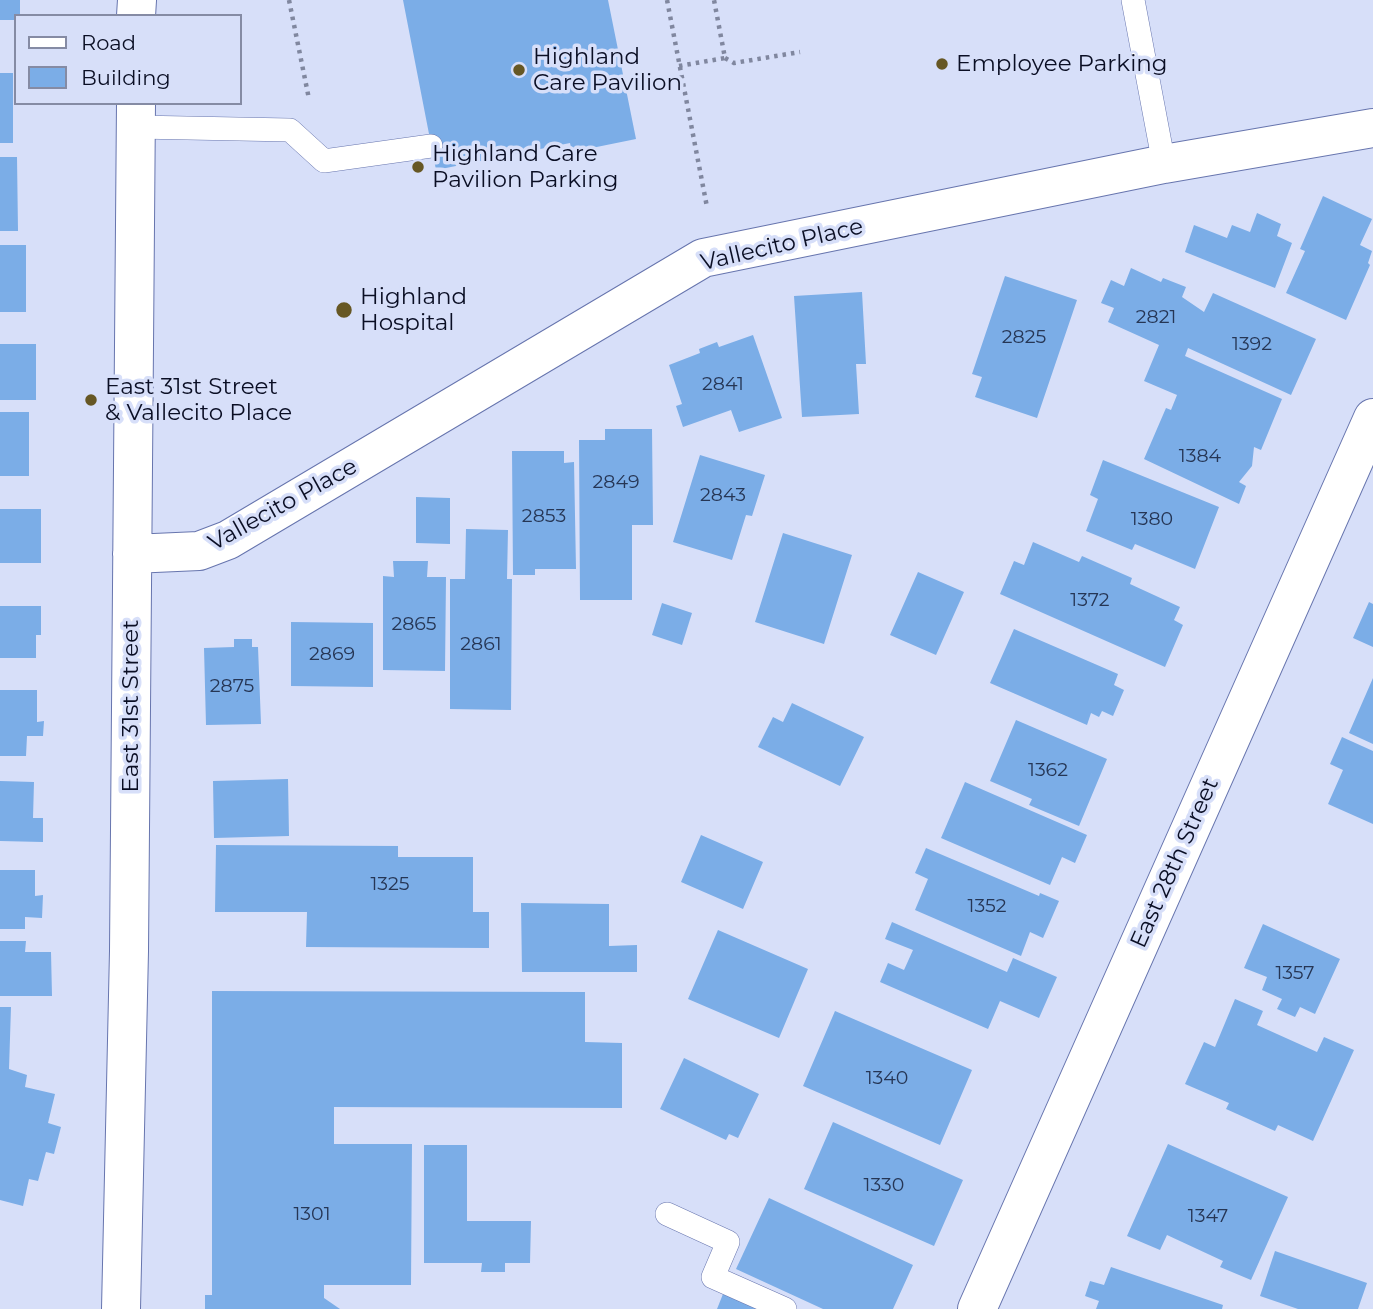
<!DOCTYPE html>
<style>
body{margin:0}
#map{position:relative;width:1373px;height:1309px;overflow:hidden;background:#d7dff9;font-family:Montserrat,sans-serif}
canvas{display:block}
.legend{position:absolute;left:14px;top:14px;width:228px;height:91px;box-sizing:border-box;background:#d7dff9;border:2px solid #858ba4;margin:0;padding:9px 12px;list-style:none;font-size:21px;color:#0a0e24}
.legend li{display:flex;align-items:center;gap:14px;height:35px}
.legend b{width:35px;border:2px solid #858ba4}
</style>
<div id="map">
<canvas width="1373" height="1309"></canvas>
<ul class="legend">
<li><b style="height:9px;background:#fff"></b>Road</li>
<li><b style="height:19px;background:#7bade7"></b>Building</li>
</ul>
</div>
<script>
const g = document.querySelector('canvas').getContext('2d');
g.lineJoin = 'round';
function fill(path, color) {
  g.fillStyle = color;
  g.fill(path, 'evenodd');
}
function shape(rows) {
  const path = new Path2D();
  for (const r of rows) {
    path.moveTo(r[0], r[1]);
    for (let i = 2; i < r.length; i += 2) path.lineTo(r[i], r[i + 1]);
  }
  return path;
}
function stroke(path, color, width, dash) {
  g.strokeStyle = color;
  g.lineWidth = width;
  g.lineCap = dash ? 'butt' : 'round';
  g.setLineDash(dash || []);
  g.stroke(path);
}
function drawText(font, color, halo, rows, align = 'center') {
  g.font = font + ' Montserrat,sans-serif';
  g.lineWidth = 7;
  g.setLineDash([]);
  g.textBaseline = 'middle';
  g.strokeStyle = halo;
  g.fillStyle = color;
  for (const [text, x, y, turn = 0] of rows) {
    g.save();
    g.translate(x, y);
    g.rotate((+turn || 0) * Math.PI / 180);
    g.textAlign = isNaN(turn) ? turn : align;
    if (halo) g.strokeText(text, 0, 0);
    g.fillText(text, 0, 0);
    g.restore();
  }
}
fill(shape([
 [0,0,20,0,20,16,16,16,16,20,0,20],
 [403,0,608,0,636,139,572,152,570,143,436,170],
 [0,73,13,73,13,143,0,143],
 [0,157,17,157,18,231,0,231],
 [1323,196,1372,219,1360,245,1372,251,1368,263,1370,265,1346,320,1286,293,1305,251,1300,249],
 [1257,213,1281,224,1277,236,1292,243,1275,288,1185,252,1194,225,1227,238,1232,225,1250,232],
 [0,245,26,245,26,312,0,312],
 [1131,268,1161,282,1163,278,1186,287,1182,297,1204,312,1213,293,1316,339,1291,395,1188,348,1185,356,1282,399,1261,450,1254,447,1252,466,1239,482,1246,486,1239,504,1144,459,1166,408,1171,410,1177,395,1144,381,1159,345,1108,322,1114,308,1101,303,1111,280,1124,286],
 [1005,276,1077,300,1037,418,975,397,982,377,972,374],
 [862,292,866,364,856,364,859,414,802,417,794,296],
 [753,335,782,418,739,432,731,410,683,427,676,406,682,404,669,365,700,353,699,349,717,342,719,347],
 [0,344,36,344,36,400,0,400],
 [0,412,29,412,29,476,0,476],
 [605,429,652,429,653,525,632,525,632,600,580,600,579,440,605,440],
 [512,451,564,451,564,463,574,462,576,569,535,569,535,575,513,575],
 [700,455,765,475,752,516,746,515,732,560,673,542],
 [1103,460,1219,507,1195,569,1135,544,1132,550,1086,531,1098,499,1090,495],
 [416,497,450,498,450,544,416,543],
 [0,509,41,509,41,563,0,563],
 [466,529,508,530,507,579,512,579,511,710,450,709,450,579,465,579],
 [783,533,852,555,824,644,755,622],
 [1033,542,1079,562,1082,556,1132,578,1130,584,1180,607,1174,620,1183,625,1165,667,1000,594,1014,561,1024,565],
 [393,561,428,561,427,577,446,577,445,671,383,670,383,576,394,577],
 [918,572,964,592,936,655,890,635],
 [1369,602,1373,604,1373,647,1353,638],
 [662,603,692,613,682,645,652,635],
 [0,606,41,606,41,635,36,635,36,658,0,658],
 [291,622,373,623,373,687,291,686],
 [1014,629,1118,674,1114,685,1124,690,1113,716,1102,711,1099,717,1091,713,1087,725,990,683],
 [234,639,252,639,252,647,258,647,261,724,206,725,204,648,234,647],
 [1373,678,1373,744,1349,733],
 [0,690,37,690,37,722,44,721,43,736,27,736,26,756,0,756],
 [792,703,864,737,840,786,758,747,773,717,783,722],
 [1016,720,1107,759,1079,826,1029,805,1032,799,990,781],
 [1342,737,1373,751,1373,824,1328,804,1343,770,1330,764],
 [288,779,289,836,214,838,213,781],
 [0,781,34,782,33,818,43,818,43,842,0,841],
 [965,782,1087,835,1075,863,1062,857,1050,885,941,838],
 [701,835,763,862,743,909,681,882],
 [216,845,398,846,398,857,473,857,473,912,489,912,489,948,306,947,307,912,215,912],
 [926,848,1039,896,1040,893,1059,901,1043,938,1030,932,1021,956,915,910,928,879,915,873],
 [0,870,35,870,35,896,43,895,42,918,25,917,25,929,0,929],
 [521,903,609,904,609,946,637,945,637,972,522,972],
 [892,922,1007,972,1013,958,1057,977,1039,1018,1000,1001,988,1029,880,982,888,963,904,970,913,950,885,939],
 [1263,924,1340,959,1315,1014,1300,1007,1295,1017,1277,1009,1282,999,1262,990,1267,977,1244,968],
 [718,930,808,969,779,1038,688,999],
 [0,941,26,941,25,952,51,952,52,996,0,996],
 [212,991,585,992,585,1042,622,1043,622,1108,334,1107,334,1144,412,1144,411,1285,324,1285,324,1298,340,1309,205,1309,205,1295,212,1295],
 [1235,999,1263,1011,1257,1025,1317,1052,1324,1037,1354,1050,1313,1141,1278,1125,1275,1131,1226,1109,1229,1103,1185,1084,1204,1042,1215,1047],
 [0,1007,11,1007,9,1069,27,1075,25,1087,55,1094,48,1123,61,1127,54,1154,46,1152,38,1181,29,1179,23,1206,0,1200],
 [835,1011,972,1070,940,1145,803,1086],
 [684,1058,759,1094,738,1138,729,1134,726,1140,660,1109],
 [833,1122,963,1180,934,1246,804,1189],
 [1168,1144,1288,1197,1251,1280,1220,1267,1223,1261,1167,1235,1160,1250,1127,1236],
 [424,1145,467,1145,467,1221,531,1221,530,1263,505,1263,505,1272,481,1272,482,1263,424,1263],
 [769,1198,913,1265,893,1309,823,1309,736,1269],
 [1275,1251,1367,1283,1358,1309,1298,1309,1260,1296],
 [1111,1267,1223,1305,1222,1309,1096,1309,1099,1301,1085,1296,1090,1281,1104,1285],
 [723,1294,758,1309,717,1309]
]), '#7bade7');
const service = shape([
 [1133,0,1164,164],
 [136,127,290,130,324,161,431,146],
 [667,1214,728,1242,713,1277,785,1309]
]);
const minor = shape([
 [136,16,137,0],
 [132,554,199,551,228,540,703,258,1164,164,1373,128],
 [121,1309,129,951,136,103],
 [977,1309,1373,418]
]);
stroke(service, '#6775ae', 24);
stroke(minor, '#6775ae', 40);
stroke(shape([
 [289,0,309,99],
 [667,0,707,207],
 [725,58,734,63,800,52],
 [679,66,725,58,714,0]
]), '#80879f', 4.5, [3.5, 5]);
stroke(service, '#fff', 23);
stroke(minor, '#fff', 38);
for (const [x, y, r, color] of [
 [942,64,7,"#665724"],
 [519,70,7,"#665724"],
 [418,167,7,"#665724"],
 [344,310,9,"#665724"],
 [91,400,7,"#665724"]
]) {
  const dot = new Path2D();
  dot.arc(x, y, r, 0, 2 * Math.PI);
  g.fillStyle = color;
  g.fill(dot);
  stroke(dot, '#d7dff9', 2.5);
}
drawText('19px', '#263655', null, [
 ["2821",1156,317],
 ["2825",1024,337],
 ["1392",1252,344],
 ["2841",723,384],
 ["1384",1200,456],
 ["2849",616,482],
 ["2843",723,495],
 ["2853",544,516],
 ["1380",1152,519],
 ["1372",1090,600],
 ["2865",414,624],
 ["2861",481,644],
 ["2869",332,654],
 ["2875",232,686],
 ["1362",1048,770],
 ["1325",390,884],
 ["1352",987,906],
 ["1357",1295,973],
 ["1340",887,1078],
 ["1330",884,1185],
 ["1301",312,1214],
 ["1347",1208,1216]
]);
drawText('23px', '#0a0e24', '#d7dff9', [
 ["Highland",533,57],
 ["Care Pavilion",533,83],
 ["Employee Parking",956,64],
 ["Highland Care",432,154],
 ["Pavilion Parking",432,180],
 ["Highland",360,297],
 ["Hospital",360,323],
 ["East 31st Street",105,387],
 ["& Vallecito Place",105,413]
], 'left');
drawText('23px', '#0a0e24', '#d7dff9', [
 ["Vallecito Place",782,245,-13],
 ["Vallecito Place",283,505,-29],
 ["East 31st Street",131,706,-90],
 ["East 28th Street",1175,863,-66]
]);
</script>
